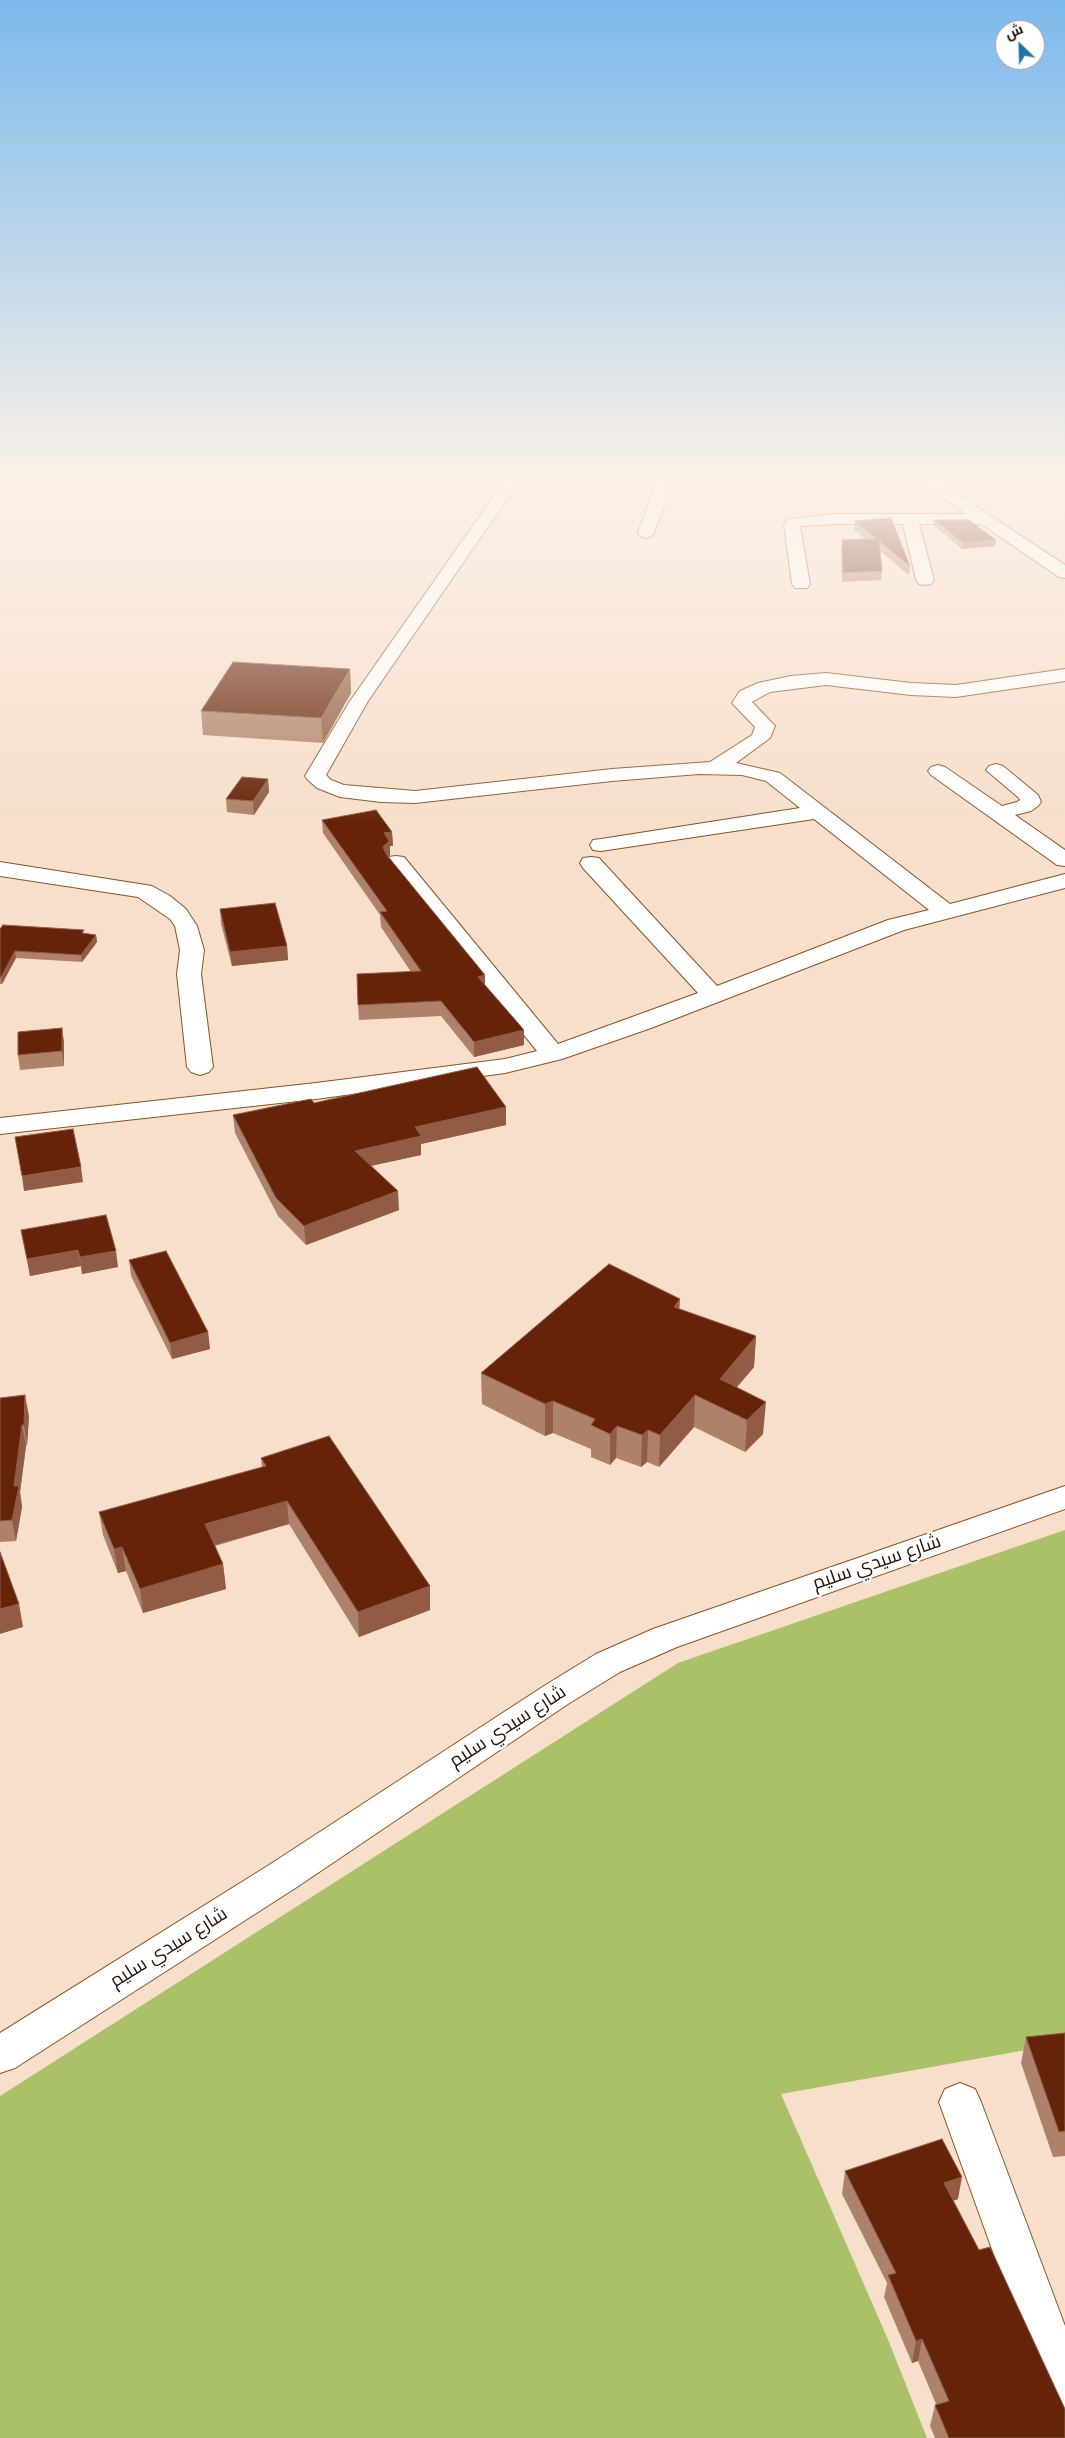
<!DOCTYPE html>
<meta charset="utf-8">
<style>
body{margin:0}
#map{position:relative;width:1065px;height:2438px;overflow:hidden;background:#f7dfcb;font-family:"Times New Roman",Cairo,serif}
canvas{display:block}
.north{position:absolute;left:995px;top:20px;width:50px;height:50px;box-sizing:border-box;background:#fff;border:1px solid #a79f99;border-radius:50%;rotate:336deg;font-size:14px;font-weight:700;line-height:20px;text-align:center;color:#240f00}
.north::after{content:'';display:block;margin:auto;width:18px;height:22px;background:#2173a4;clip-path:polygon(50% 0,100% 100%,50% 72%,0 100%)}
</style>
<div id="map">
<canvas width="1065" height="2438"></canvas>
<div class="north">ش</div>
</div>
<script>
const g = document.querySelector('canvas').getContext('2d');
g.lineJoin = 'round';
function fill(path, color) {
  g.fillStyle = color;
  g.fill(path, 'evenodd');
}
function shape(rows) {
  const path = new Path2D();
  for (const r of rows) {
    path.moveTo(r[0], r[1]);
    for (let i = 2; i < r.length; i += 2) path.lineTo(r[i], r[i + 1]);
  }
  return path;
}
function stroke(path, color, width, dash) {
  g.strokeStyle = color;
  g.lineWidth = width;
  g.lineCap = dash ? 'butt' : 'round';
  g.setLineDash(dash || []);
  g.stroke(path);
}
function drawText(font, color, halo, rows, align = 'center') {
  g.font = font + ' "Times New Roman",Cairo,serif';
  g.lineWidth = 5;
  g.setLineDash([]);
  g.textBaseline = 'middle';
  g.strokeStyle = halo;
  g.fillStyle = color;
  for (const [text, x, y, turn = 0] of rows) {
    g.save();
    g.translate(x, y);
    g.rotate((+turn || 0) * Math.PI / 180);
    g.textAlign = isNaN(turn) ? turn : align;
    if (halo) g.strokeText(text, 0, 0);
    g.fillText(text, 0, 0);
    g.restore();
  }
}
fill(shape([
 [1065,1530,1065,2043,781,2094,889,2342,927,2438,0,2438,0,2096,678,1663]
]), '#abc168');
const minor = shape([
 [505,480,520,480,368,701,326,775,331,780,344,785,415,791,612,769,710,762,752,735,755,727,732,703,740,691,758,683,791,676,826,673,911,683,956,685,1065,669,1065,681,956,697,911,695,826,685,770,692,752,702,775,726,770,738,736,763,780,773,950,904,1065,874,1065,888,904,930,651,1028,562,1059,505,1073,316,1099,0,1134,0,1118,316,1083,505,1059,537,1051,388,867,385,862,388,857,396,856,404,857,558,1044,698,993,583,868,580,863,583,858,591,857,599,858,717,986,888,920,929,910,814,819,601,851,593,850,590,845,593,840,601,839,800,808,766,781,742,775,699,774,612,781,415,803,381,802,340,797,317,788,308,780,305,776,350,701,505,480],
 [657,480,673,480,654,533,652,536,646,538,640,536,638,533,657,480],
 [919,480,937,480,1065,565,1065,578,1059,577,981,524,919,524,934,580,931,584,925,585,919,584,916,580,903,524,837,524,800,526,810,584,807,588,795,588,792,584,784,525,789,519,837,514,966,514,919,480],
 [996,764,1003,766,1038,795,1041,802,1038,806,1031,811,1015,815,1065,850,1065,866,1057,865,931,775,928,771,931,767,938,765,945,767,1002,806,1017,802,1020,800,1019,798,986,770,989,766,996,764],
 [0,862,152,886,170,896,186,909,197,926,204,950,201,974,213,1067,209,1072,200,1075,191,1072,187,1067,177,974,180,950,175,926,170,919,138,897,0,876,0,862],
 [960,2083,975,2089,981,2102,1065,2326,1065,2411,1048,2404,1042,2388,939,2102,945,2089,960,2083]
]);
const major = shape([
 [1065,1486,1065,1509,677,1647,620,1672,568,1704,297,1887,15,2068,0,2073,0,2033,269,1865,544,1686,596,1654,653,1629,1065,1486]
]);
stroke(minor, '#895322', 2);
stroke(major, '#895322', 2);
fill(minor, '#fff');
fill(major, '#fff');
fill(shape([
 [934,520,995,546,962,549,934,526],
 [854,521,910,566,909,575,880,551,882,571,881,580,842,582,841,548,842,540,865,539,854,530],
 [350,669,351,693,323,743,203,735,201,711],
 [268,779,269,792,254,815,227,812,226,799],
 [322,820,392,832,393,846,390,846,390,855,388,857,485,985,524,1045,474,1057,441,1016,359,1020,358,1005,411,972,381,927,380,915,323,833],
 [220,909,287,946,288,960,232,966,221,924],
 [0,929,96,935,97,942,82,962,16,958,2,984,0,984],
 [62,1028,64,1043,64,1066,20,1070,18,1055],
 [314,1103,506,1107,506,1125,421,1144,421,1155,371,1166,399,1210,306,1245,278,1216,235,1133,233,1115],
 [21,1230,118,1267,82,1274,81,1266,30,1276],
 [129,1260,208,1332,210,1349,172,1359,131,1276],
 [679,1309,756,1336,754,1367,737,1387,763,1434,745,1452,694,1427,659,1467,647,1462,641,1467,616,1458,610,1465,591,1457,591,1449,553,1433,545,1436,482,1404,481,1373],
 [0,1398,29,1416,27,1445,26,1446,20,1492,22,1507,16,1541,0,1542],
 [261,1458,430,1610,359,1637,289,1524,215,1546,223,1564,226,1589,143,1613,126,1571,118,1573,103,1535,99,1512,262,1468],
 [1065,2033,1065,2156,1053,2157,1021,2063,1026,2037],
 [845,2171,958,2199,953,2201,1065,2438,935,2438,930,2426,935,2405,936,2404,918,2361,912,2363,884,2297,887,2283,842,2194]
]), '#ae826a');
fill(shape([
 [996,540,995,546,962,549,963,543],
 [350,669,351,693,323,743,321,718],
 [268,779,269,792,254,815,253,801],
 [392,832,393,846,390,846,390,855,383,861,383,847,384,833],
 [96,935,97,942,82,962,81,955],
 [287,946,288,960,232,966,230,952],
 [15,951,16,958,2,984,1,977],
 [485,975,485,990,478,977],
 [62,1028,64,1043,64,1066,62,1051],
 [524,1030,524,1045,474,1057,474,1042],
 [506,1107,506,1125,421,1144,421,1155,356,1169,355,1151,415,1127],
 [81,1167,83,1182,24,1191,22,1176],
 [398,1191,399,1210,306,1245,304,1226],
 [78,1250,81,1266,30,1276,27,1259],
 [116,1251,118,1267,82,1274,80,1257],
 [680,1299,678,1330,674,1307],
 [208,1332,210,1349,172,1359,170,1343],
 [756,1336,754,1367,720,1407,720,1379],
 [25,1395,29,1416,27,1445,24,1425],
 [695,1395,694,1427,659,1467,660,1435],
 [553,1401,553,1433,545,1436,545,1404],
 [766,1402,763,1434,745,1452,747,1420],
 [22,1425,26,1446,20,1492,22,1507,16,1541,12,1520,14,1486],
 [617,1426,616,1458,610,1465,610,1434],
 [648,1430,647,1462,641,1467,642,1435],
 [287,1501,289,1524,208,1547,205,1524],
 [122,1547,126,1571,118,1573,114,1549],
 [223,1564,226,1589,143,1613,140,1589],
 [430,1586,430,1610,359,1637,358,1612],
 [19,1604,23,1627,0,1634,0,1609],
 [962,2177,958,2199,940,2205,944,2183],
 [922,2339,918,2361,912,2363,916,2341]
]), '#915c43');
const building = shape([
 [891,518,910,566,879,541,882,571,843,573,842,540,876,539,854,521,891,518],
 [934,520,969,520,996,540,963,543,934,520],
 [233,662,350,669,321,718,201,711,233,662],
 [242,777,268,779,253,801,226,799,242,777],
 [376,810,392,832,384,833,389,841,383,847,386,854,485,975,478,977,524,1030,474,1042,441,1001,358,1005,357,974,421,971,380,912,387,911,322,820,376,810],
 [275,903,287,946,230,952,220,909,275,903],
 [3,925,84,930,82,933,96,935,81,955,15,951,1,977,0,977,0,929,3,925],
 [62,1028,62,1051,18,1055,18,1032,62,1028],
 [477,1067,506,1107,415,1127,421,1136,355,1151,398,1191,304,1226,276,1198,233,1115,311,1099,314,1103,477,1067],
 [73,1129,81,1167,22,1176,15,1137,73,1129],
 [106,1215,116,1251,80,1257,78,1250,27,1259,21,1230,106,1215],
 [166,1251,208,1332,170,1343,129,1260,166,1251],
 [609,1264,680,1299,674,1307,756,1336,720,1379,766,1402,747,1420,695,1395,660,1435,648,1430,642,1435,617,1426,610,1434,591,1425,595,1419,553,1401,545,1404,481,1373,609,1264],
 [25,1395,24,1425,22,1425,14,1486,19,1486,12,1520,0,1521,0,1398,25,1395],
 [329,1436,430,1586,358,1612,287,1501,205,1524,223,1564,140,1589,122,1547,114,1549,99,1512,266,1466,261,1458,329,1436],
 [0,1552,19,1604,0,1609,0,1552],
 [1065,2033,1065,2131,1059,2132,1026,2037,1065,2033],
 [942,2139,962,2177,944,2183,979,2250,990,2247,1065,2409,1065,2438,949,2438,935,2405,949,2401,922,2339,916,2341,888,2275,896,2273,845,2171,942,2139]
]);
fill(building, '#652409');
stroke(building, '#915c43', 1);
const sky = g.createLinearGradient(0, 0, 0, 822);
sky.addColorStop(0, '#7bb9ec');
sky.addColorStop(0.58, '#fbf1e8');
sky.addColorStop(1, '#fbf1e800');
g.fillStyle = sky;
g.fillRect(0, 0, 1065, 822);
drawText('19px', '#240f00', '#fff', [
 ["شارع سيدي سليم",877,1563,-19],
 ["شارع سيدي سليم",508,1727,-33],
 ["شارع سيدي سليم",169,1948,-32]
]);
</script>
